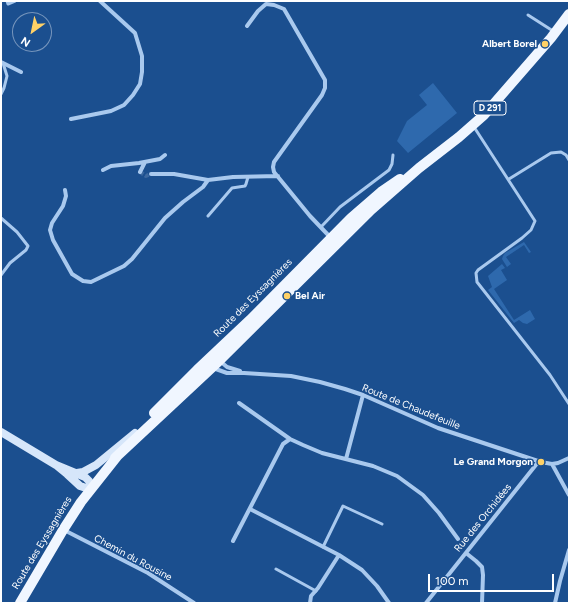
<!DOCTYPE html>
<meta charset="utf-8">
<style>
body{margin:0}
#map{position:relative;width:570px;height:604px;overflow:hidden;background:#1b4f8f;font-family:Figtree,sans-serif}
canvas{display:block}
.frame{position:absolute;inset:0;border:2px solid #fff;pointer-events:none}
.north{position:absolute;left:12px;top:12px;width:40px;height:40px;box-sizing:border-box;background:#1b4f8f;border:1px solid #7695bc;border-radius:50%;rotate:213deg;font-size:11px;font-weight:700;line-height:16px;text-align:center;color:#fff}
.north::after{content:'';display:block;margin:auto;width:14px;height:18px;background:#ffd166;clip-path:polygon(50% 0,100% 100%,50% 72%,0 100%)}
.scale{position:absolute;left:428px;top:574px;width:126px;height:18px;box-sizing:border-box;border:2px solid #fff;border-top:0;padding-left:5px;font-size:12px;line-height:14px;white-space:nowrap;color:#fff;-webkit-text-stroke:3px #1b4f8f;paint-order:stroke}
</style>
<div id="map">
<canvas width="570" height="604"></canvas>
<div class="frame"></div>
<div class="north">N</div>
<div class="scale">100 m</div>
</div>
<script>
const g = document.querySelector('canvas').getContext('2d');
g.lineJoin = 'round';
function fill(path, color) {
  g.fillStyle = color;
  g.fill(path, 'evenodd');
}
function shape(rows) {
  const path = new Path2D();
  for (const r of rows) {
    path.moveTo(r[0], r[1]);
    for (let i = 2; i < r.length; i += 2) path.lineTo(r[i], r[i + 1]);
  }
  return path;
}
function stroke(path, color, width, dash) {
  g.strokeStyle = color;
  g.lineWidth = width;
  g.lineCap = dash ? 'butt' : 'round';
  g.setLineDash(dash || []);
  g.stroke(path);
}
function drawText(font, color, halo, rows, align = 'center') {
  g.font = font + ' Figtree,sans-serif';
  g.lineWidth = 3;
  g.setLineDash([]);
  g.textBaseline = 'middle';
  g.strokeStyle = halo;
  g.fillStyle = color;
  for (const [text, x, y, turn = 0] of rows) {
    g.save();
    g.translate(x, y);
    g.rotate((+turn || 0) * Math.PI / 180);
    g.textAlign = isNaN(turn) ? turn : align;
    if (halo) g.strokeText(text, 0, 0);
    g.fillText(text, 0, 0);
    g.restore();
  }
}
fill(shape([
 [433,83,457,113,408,153,397,141,407,121,427,105,419,95],
 [524,242,531,252,529,253,524,245,506,257,511,264,507,267,502,259,503,256,505,253],
 [502,264,505,268,501,270,507,280,494,289,514,320,530,310,535,319,527,324,523,323,519,320,514,323,488,290,492,287,488,276]
]), '#2e69ad');
stroke(shape([
 [140,172,146,176,151,174]
]), '#3d69a0', 4, [4, 2]);
stroke(shape([
 [7,1,8,4,15,1],
 [528,15,553,31],
 [1,94,4,88,7,76,3,63],
 [474,127,535,221,531,230,522,238,478,270,476,273,477,282,550,375,569,404],
 [509,179,551,153,561,152,566,155,569,160],
 [208,216,232,188,245,186,246,184,248,177],
 [1,218,17,232,28,246,26,250,10,263,1,275],
 [321,227,340,207,389,170,392,164,393,155],
 [323,547,343,506,382,524],
 [276,569,316,591]
]), '#a9c9ee', 3);
stroke(shape([
 [247,26,258,11,266,4,274,5,284,9,325,80,325,88,322,95,274,162,273,167,274,172,310,216,331,238],
 [1,62,21,72],
 [71,119,111,111,124,105,133,95,140,84,142,72,142,56,135,33,100,1],
 [103,170,111,166,139,163,160,159,165,155],
 [140,172,145,162],
 [151,174,174,174,208,180],
 [65,190,66,196,63,206,52,223,50,230,53,240,72,274,83,281,91,282,124,266,132,259,165,218,183,202,203,187,208,180,233,177,278,176],
 [220,361,227,367,240,371],
 [213,368,227,373,244,373,291,376,320,382,345,389,363,395,438,428,541,462,552,464,558,463,569,458],
 [239,403,290,439,303,445,322,453,373,466,397,476,423,495,439,513,458,539],
 [346,459,363,395],
 [552,464,569,495],
 [250,509,339,555,362,570,377,586,389,603],
 [64,530,148,573,194,603],
 [233,541,283,444,290,439],
 [466,553,476,561,482,567,483,575,482,603],
 [310,603,311,596,318,588,339,555],
 [426,603,539,461],
 [555,603,560,581,569,550]
]), '#a9c9ee', 4);
stroke(shape([
 [1,432,56,465,67,474,80,486,86,488,92,488,89,481,85,477,56,465],
 [77,473,83,472,96,465,135,433]
]), '#d6e6fa', 8);
stroke(shape([
 [154,413,197,370,250,320,351,218,381,192,400,179],
 [115,458,220,360,371,210,419,168,459,137,484,115,551,38,569,14],
 [20,603,63,530,81,502,119,454]
]), '#f0f6ff', 10);
for (const [x, y, r, color] of [
 [545,44,4,"#ffd166"],
 [287,296,4,"#ffd166"],
 [541,462,4,"#ffd166"]
]) {
  const dot = new Path2D();
  dot.arc(x, y, r, 0, 2 * Math.PI);
  g.fillStyle = color;
  g.fill(dot);
  stroke(dot, '#1b4f8f', 1.5);
}
for (const [x, y, w] of [
 [490,108,32]
]) {
  const box = new Path2D();
  box.roundRect(x - w / 2, y - 7, w, 14, 3);
  g.fillStyle = '#1b4f8f';
  g.fill(box);
  stroke(box, '#fff', 1);
}
drawText('bold 9px', '#fff', null, [
 ["D 291",490,108]
]);
drawText('bold 10px', '#fff', '#1b4f8f', [
 ["Albert Borel",537,44],
 ["Bel Air",295,296,"left"],
 ["Le Grand Morgon",533,462]
], 'right');
drawText('10px', '#fff', '#1b4f8f', [
 ["Route des Eyssagnières",253,298,-45],
 ["Route de Chaudefeuille",411,407,22],
 ["Rue des Orchidées",483,518,-51],
 ["Route des Eyssagnières",42,543,-59],
 ["Chemin du Rousine",133,558,28]
]);
</script>
